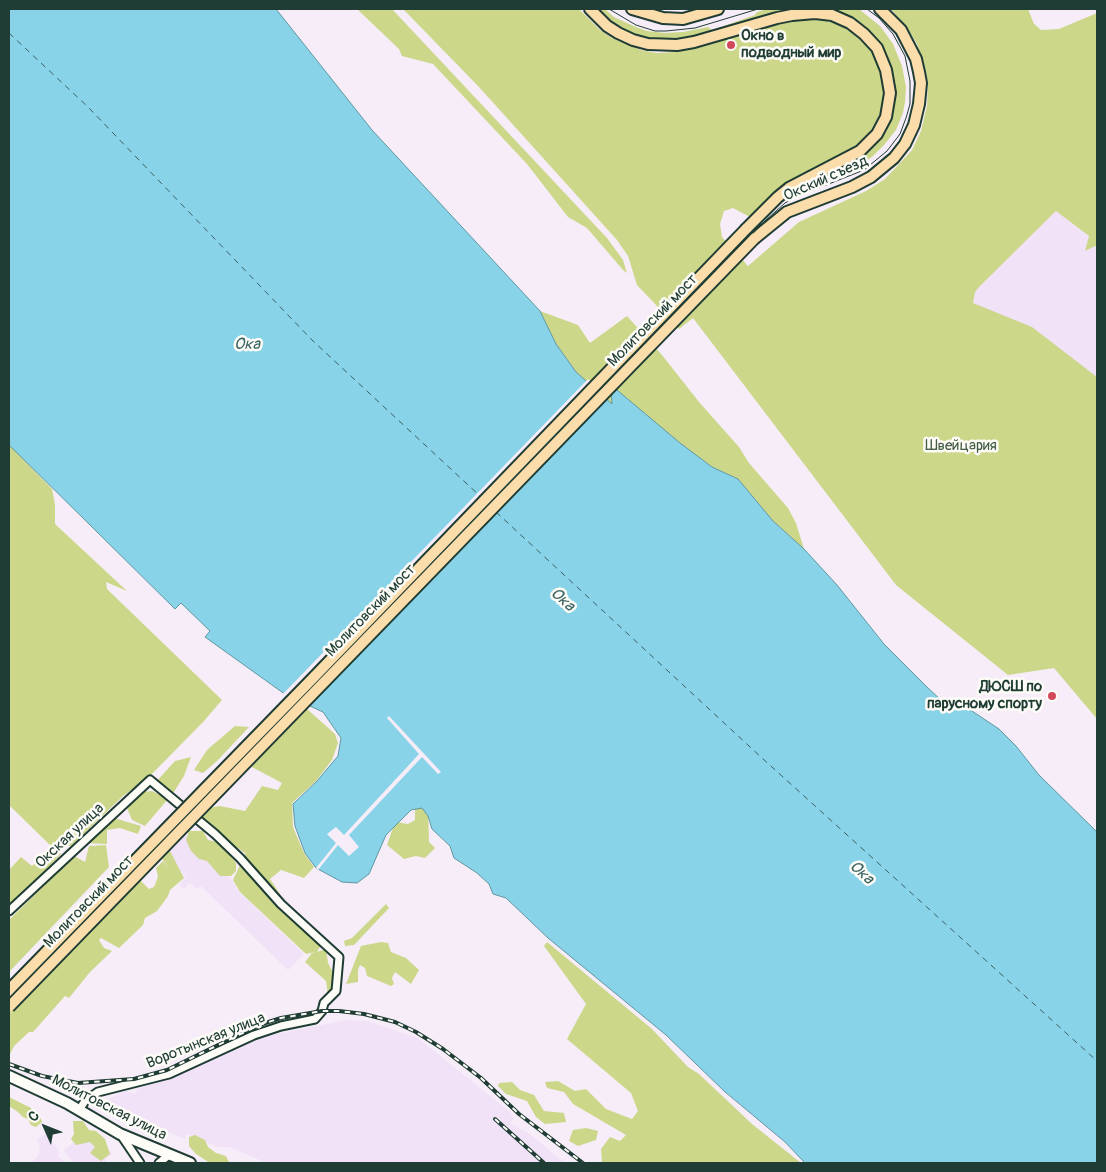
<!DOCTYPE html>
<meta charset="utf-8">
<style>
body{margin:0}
#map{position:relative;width:1106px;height:1172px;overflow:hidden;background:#f6edf8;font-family:Pangolin,sans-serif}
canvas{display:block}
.frame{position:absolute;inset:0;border:10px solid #1f3d34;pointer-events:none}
.north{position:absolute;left:20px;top:1102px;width:50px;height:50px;-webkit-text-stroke:4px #fdfcf7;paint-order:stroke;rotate:314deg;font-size:14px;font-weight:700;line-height:20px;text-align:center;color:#1f3d34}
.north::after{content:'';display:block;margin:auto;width:18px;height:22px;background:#1f3d34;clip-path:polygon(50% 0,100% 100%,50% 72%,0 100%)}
</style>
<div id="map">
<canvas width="1106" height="1172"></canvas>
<div class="frame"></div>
<div class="north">С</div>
</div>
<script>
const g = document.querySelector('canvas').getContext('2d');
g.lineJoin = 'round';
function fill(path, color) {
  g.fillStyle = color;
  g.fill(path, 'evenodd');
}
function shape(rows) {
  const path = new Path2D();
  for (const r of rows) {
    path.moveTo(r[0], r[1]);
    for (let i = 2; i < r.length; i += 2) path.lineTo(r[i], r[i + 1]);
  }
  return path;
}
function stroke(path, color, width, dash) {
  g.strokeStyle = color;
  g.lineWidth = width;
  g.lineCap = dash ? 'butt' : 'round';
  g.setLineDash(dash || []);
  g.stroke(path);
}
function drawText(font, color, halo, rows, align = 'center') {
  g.font = font + ' Pangolin,sans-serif';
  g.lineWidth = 5;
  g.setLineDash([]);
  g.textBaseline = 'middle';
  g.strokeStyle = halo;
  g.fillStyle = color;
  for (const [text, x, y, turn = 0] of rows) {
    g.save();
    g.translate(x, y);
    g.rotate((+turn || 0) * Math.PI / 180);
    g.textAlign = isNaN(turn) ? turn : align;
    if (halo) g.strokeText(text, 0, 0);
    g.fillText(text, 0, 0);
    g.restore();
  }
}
fill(shape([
 [1056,211,1089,236,1097,248,1097,377,1073,360,973,304,975,292,980,286],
 [185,835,232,880,239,892,304,954,288,970,201,886,197,889,190,883,184,889,179,885,186,877,165,855],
 [346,1020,367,1021,418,1038,510,1112,514,1119,510,1123,531,1135,565,1163,267,1163,229,1147,218,1147,187,1134,185,1139,128,1116,130,1111,112,1103,109,1100,110,1098,120,1093,127,1091,135,1094,137,1089,181,1074,239,1045,262,1037],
 [46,1134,59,1151,58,1156,64,1161,63,1163,31,1163,38,1156,40,1146,37,1139],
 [84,1134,113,1153,106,1159,105,1163,73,1163,64,1150]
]), '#f1e2f8');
fill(shape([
 [357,9,392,9,607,238,623,260,627,273,623,270,587,228,568,217,527,164,433,64,402,56,399,49],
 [403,9,579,9,600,30,612,38,641,50,656,53,675,52,697,48,775,25,805,19,818,19,831,22,843,27,855,34,870,50,881,69,884,97,881,113,867,137,856,146,794,179,774,193,750,217,733,208,724,211,720,224,722,237,748,266,799,222,866,191,885,179,912,150,921,131,927,106,928,83,925,66,917,44,908,29,891,9,1028,9,1034,24,1041,30,1059,29,1097,13,1097,248,1095,246,1085,251,1089,236,1056,211,980,286,975,292,973,303,1032,327,1097,377,1097,719,1054,668,1008,675,896,585,693,318,679,329,637,285,628,256,617,240,479,87],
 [596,9,605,9,614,17,636,27,647,31,665,33,683,32,708,27,712,30,755,15,757,12,767,9,797,9,678,41,645,39,630,34,616,26],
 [827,9,859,9,880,26,893,44,902,66,906,87,905,102,903,113,896,130,884,145,873,156,861,165,846,172,814,182,793,192,814,179,858,159,871,149,880,140,887,128,894,106,895,96,893,74,890,63,882,48,875,37,855,20,841,13],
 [540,311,578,325,590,343,627,316,662,355,699,402,739,447,749,463,788,508,796,523,804,549,773,521,738,479,712,467,679,443,612,386,612,404,576,372,556,344],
 [9,445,52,489,55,505,55,524,127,591,106,582,107,589,222,700,204,721,147,779,123,796,71,846,51,846,9,805],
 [306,708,335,734,338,743,332,760,316,781,292,803,293,827,304,853,314,867,304,878,281,870,270,879,282,897,270,890,242,857,246,854,238,848,233,848,201,817,209,808,220,806,245,811,262,786,278,790,282,783,250,766,264,747,272,746,273,740],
 [235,726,249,727,217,761,203,773,194,770,207,750],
 [191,757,184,776,172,795,155,783,175,761],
 [152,791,168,799,145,826,132,820,127,808,142,792],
 [415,805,428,808,429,842,435,848,425,858,416,856,404,859,387,845,395,822,408,824,415,820],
 [114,818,141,826,138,834,120,828,107,830,107,844,87,843],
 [189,831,203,831,208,840,217,842,226,850,236,863,236,871,231,876,220,876,207,861,199,859,191,851,186,840],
 [106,845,109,867,9,972,9,920,74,856,85,862,89,846],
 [168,847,184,878,170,890,168,896,157,911,145,918,143,925,119,948,101,938,99,940,104,948,112,951,90,972,69,998,65,996,33,1032,29,1032,14,1046,9,1056,9,1011,137,877,149,889,154,887,158,877,156,868,163,861,169,870,160,855],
 [50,848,59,851,61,854,9,909,9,870,21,857,32,866],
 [240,865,283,913,321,945,317,952,326,949,328,963,335,976,333,990,328,995,326,981,305,962,312,953,315,952,306,954,240,892,233,880],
 [386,904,389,908,354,945,345,946,344,941,352,938],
 [381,942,388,943,391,952,406,958,419,970,411,984,395,972,392,978,394,984,391,986,367,976,365,968,360,965,358,970,358,982,346,984,361,946],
 [547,942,652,1029,688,1067,699,1074,752,1124,801,1163,602,1163,601,1149,610,1137,620,1141,626,1135,573,1104,564,1092,547,1088,545,1082,558,1081,575,1091,586,1089,606,1109,632,1119,638,1111,631,1093,567,1039,586,1004,544,946],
 [512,1082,520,1090,534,1095,544,1111,564,1113,566,1122,545,1124,536,1117,527,1101,506,1094,498,1086,499,1083],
 [9,1097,31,1108,34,1115,39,1114,42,1122,36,1127,31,1125,28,1119,23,1117,18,1112,9,1106],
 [73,1121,83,1121,89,1130,96,1131,105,1139,110,1154,101,1161,90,1153,95,1147,90,1142,76,1145,71,1139,74,1134],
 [586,1128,598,1131,596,1140,578,1146,569,1141,573,1130],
 [195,1135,205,1140,208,1147,216,1153,226,1156,229,1162,233,1163,210,1163,196,1154,189,1146,189,1137]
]), '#ccd78a');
const water = shape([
 [9,9,276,9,372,130,540,311,556,344,576,372,612,404,611,385,680,443,712,467,738,479,773,521,804,549,837,585,884,644,928,688,941,700,969,709,999,729,1016,746,1039,775,1097,832,1097,1163,805,1163,785,1142,724,1091,666,1035,548,938,506,898,493,894,489,884,477,873,454,858,450,846,432,829,428,816,422,808,411,810,386,835,369,874,357,883,342,882,316,868,305,853,295,826,293,804,317,781,338,756,341,738,323,712,286,695,205,637,210,631,181,603,175,609,9,445,9,9]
]);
fill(water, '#89d3e9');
stroke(water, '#5f97a1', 1);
fill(shape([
 [588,379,608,397,308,708,282,695],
 [389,716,441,772,438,774,422,757,349,835,359,847,349,856,338,845,318,870,316,868,336,843,327,834,336,827,344,835,419,754,387,718]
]), '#f6edf8');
stroke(shape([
 [9,33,88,107,312,340,481,497],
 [496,512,762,758,1097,1061]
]), '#3a6261', 1, [6, 5]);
const street = shape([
 [9,911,150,780,215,834,240,858,281,904,339,957,336,991,324,1003,322,1011,315,1019,281,1026,254,1035,169,1074,98,1092,85,1101,79,1110],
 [121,1135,140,1163],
 [159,1163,169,1155]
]);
const secondary = shape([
 [9,1076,67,1103,120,1134,190,1163]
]);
const primary = shape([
 [590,9,607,26,618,33,633,40,648,44,677,45,694,42,777,18,792,15,815,13,832,15,850,23,864,34,877,48,886,70,890,93,886,117,877,134,860,151,789,188,778,197,746,229],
 [632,9,663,18,683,19,718,9],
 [755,238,787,212,852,187,871,177,894,158,905,144,914,125,919,104,921,83,919,72,916,59,901,30,880,9]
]);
stroke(street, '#1f3d34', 11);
stroke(secondary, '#1f3d34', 14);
stroke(primary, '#1f3d34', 14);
stroke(street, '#fdfcf7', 7);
stroke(secondary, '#fdfcf7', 10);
stroke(primary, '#faddab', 10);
stroke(shape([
 [609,9,636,25,655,31,666,31,695,28,758,9],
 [9,1001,766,220,785,203,796,197,864,170,887,151,900,134,906,118,910,104,910,81,905,56,893,34,879,18,867,9]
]), '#1f3d34', 1);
const rail = shape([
 [9,1064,42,1076,78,1083,134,1079,167,1070,259,1025,281,1018,322,1011,339,1011,364,1014,395,1022,416,1032,443,1049,481,1078,519,1114,583,1163],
 [495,1119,544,1163]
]);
stroke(rail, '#1f3d34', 4);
stroke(rail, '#fdfcf7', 2, [5.5]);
const primaryBridge = shape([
 [9,990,316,675,746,229],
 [9,1007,755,238]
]);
stroke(primaryBridge, '#1f3d34', 14, []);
stroke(primaryBridge, '#faddab', 10);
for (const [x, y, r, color] of [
 [731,45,5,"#d1495b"],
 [1052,696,5,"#d1495b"]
]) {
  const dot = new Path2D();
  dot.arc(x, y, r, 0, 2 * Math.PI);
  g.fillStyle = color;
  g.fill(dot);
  stroke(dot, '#fdfcf7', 2);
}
drawText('bold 15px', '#1f3d34', '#fdfcf7', [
 ["Окно в",741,36],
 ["подводный мир",741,53],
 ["ДЮСШ по",1042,687,"right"],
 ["парусному спорту",1042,704,"right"]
], 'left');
drawText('15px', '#1f3d34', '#fdfcf7', [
 ["Окский съезд",826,179,-24],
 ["Молитовский мост",653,321,-46],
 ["Молитовский мост",371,611,-46],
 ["Окская улица",70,836,-43],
 ["Молитовский мост",89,902,-46],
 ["Воротынская улица",206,1041,-22],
 ["Молитовская улица",109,1108,27]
]);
drawText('15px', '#425c45', '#fdfcf7', [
 ["Швейцария",961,446]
]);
drawText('italic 16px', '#3a6261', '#fdfcf7', [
 ["Ока",247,345],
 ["Ока",562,600,42],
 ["Ока",861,873,42]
]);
</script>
